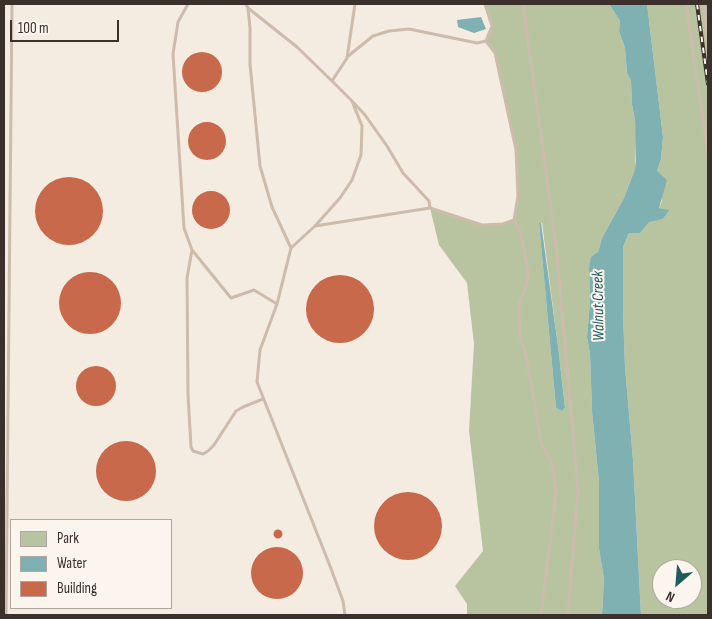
<!DOCTYPE html>
<style>
body{margin:0}
#map{position:relative;width:712px;height:619px;overflow:hidden;background:#f4ebe1;font-family:"Sofia Sans Condensed",sans-serif}
canvas{display:block}
.frame{position:absolute;inset:0;border:5px solid #3b302b;pointer-events:none}
.legend{position:absolute;left:10px;top:519px;width:162px;height:90px;box-sizing:border-box;background:#fbf5ee;border:1px solid #aea6a0;margin:0;padding:6px 9px;list-style:none;font-size:15px;color:#3b302b}
.legend li{display:flex;align-items:center;gap:10px;height:25px}
.legend b{width:25px;border:1px solid #aea6a0}
.north{position:absolute;left:652px;top:559px;width:50px;height:50px;box-sizing:border-box;background:#fbf5ee;border:1px solid #aea6a0;border-radius:50%;rotate:207deg;font-size:14px;font-weight:700;line-height:20px;text-align:center;color:#3b302b}
.north::after{content:'';display:block;margin:auto;width:18px;height:22px;background:#1f5a5e;clip-path:polygon(50% 0,100% 100%,50% 72%,0 100%)}
.scale{position:absolute;left:10px;top:20px;width:109px;height:22px;box-sizing:border-box;border:2px solid #3b302b;border-top:0;padding-left:6px;font-size:15px;line-height:18px;white-space:nowrap;color:#3b302b;-webkit-text-stroke:4px #fbf5ee;paint-order:stroke}
</style>
<div id="map">
<canvas width="712" height="619"></canvas>
<div class="frame"></div>
<ul class="legend">
<li><b style="height:14px;background:#b8c4a0"></b>Park</li>
<li><b style="height:14px;background:#7fb0b2"></b>Water</li>
<li><b style="height:14px;background:#c8694b"></b>Building</li>
</ul>
<div class="north">N</div>
<div class="scale">100 m</div>
</div>
<script>
const g = document.querySelector('canvas').getContext('2d');
g.lineJoin = 'round';
function fill(path, color) {
  g.fillStyle = color;
  g.fill(path, 'evenodd');
}
function shape(rows) {
  const path = new Path2D();
  for (const r of rows) {
    if (r.length === 3) {
      path.moveTo(r[0] + r[2], r[1]);
      path.arc(r[0], r[1], r[2], 0, 2 * Math.PI);
      continue;
    }
    path.moveTo(r[0], r[1]);
    for (let i = 2; i < r.length; i += 2) path.lineTo(r[i], r[i + 1]);
  }
  return path;
}
function stroke(path, color, width, dash) {
  g.strokeStyle = color;
  g.lineWidth = width;
  g.lineCap = dash ? 'butt' : 'round';
  g.setLineDash(dash || []);
  g.stroke(path);
}
function drawText(font, color, halo, rows, align = 'center') {
  g.font = font + ' "Sofia Sans Condensed",sans-serif';
  g.lineWidth = 4;
  g.setLineDash([]);
  g.textBaseline = 'middle';
  g.strokeStyle = halo;
  g.fillStyle = color;
  for (const [text, x, y, turn = 0] of rows) {
    g.save();
    g.translate(x, y);
    g.rotate((+turn || 0) * Math.PI / 180);
    g.textAlign = isNaN(turn) ? turn : align;
    if (halo) g.strokeText(text, 0, 0);
    g.fillText(text, 0, 0);
    g.restore();
  }
}
fill(shape([
 [485,4,609,4,620,21,619,31,625,48,627,73,631,81,632,105,635,120,636,139,635,169,624,198,602,238,598,252,589,268,590,302,587,337,590,354,592,411,599,482,599,549,604,579,602,615,467,615,467,604,455,586,483,551,469,431,474,344,467,283,439,245,430,208,482,225,503,224,514,220,518,196,516,150,495,53,486,41,492,26],
 [539,223,542,223,558,346,565,408,562,411,556,408],
 [647,4,708,4,708,615,641,615,633,460,625,367,623,313,623,247,629,233,640,233,649,221,663,219,668,210,659,208,662,201,657,171,661,159,663,137],
 [662,569,692,569,692,599,662,599]
]), '#b8c4a0');
fill(shape([
 [609,4,647,4,663,137,661,159,657,171,667,180,659,208,669,210,663,219,649,222,640,233,629,233,623,247,623,313,625,367,633,460,641,615,602,615,604,579,599,549,599,482,592,411,590,354,587,337,590,302,589,268,591,257,598,252,602,238,624,198,635,169,636,160,635,120,632,105,631,81,627,73,625,48,619,31,620,21],
 [481,17,486,29,474,33,458,27,457,20],
 [539,223,541,223,558,346,565,408,562,411,556,408]
]), '#7fb0b2');
fill(shape([
 [202,72,20],
 [207,141,19],
 [69,211,34],
 [211,210,19],
 [90,303,31],
 [340,309,34],
 [96,386,20],
 [126,471,30],
 [408,526,34],
 [278,534,4.5],
 [277,573,26]
]), '#c8694b');
stroke(shape([
 [188,4,178,22,173,54,184,228,192,250,231,298,254,290,277,304],
 [246,4,248,8,297,47,332,81,347,58,355,4],
 [485,4,492,26,486,41,495,53,516,150,518,196,514,220,521,233,528,272,527,283,519,305,520,337,526,355,541,443,553,466,556,495,541,615],
 [523,4,556,245,578,488,568,615],
 [686,4,708,154],
 [703,4,708,43],
 [248,8,250,28,250,64,260,166,272,207,291,248,277,304,260,350,257,382,330,566,343,601,345,615],
 [347,57,373,36,389,31,409,29,477,43,486,41],
 [430,208,482,225,503,224,514,220],
 [315,226,430,208,429,201,403,173,387,146,365,115,352,101],
 [291,248,315,226,340,198,352,180,361,155,362,126,352,101,332,81],
 [192,250,187,278,188,395,191,447,193,451,203,454,208,451,214,445,236,411,243,407,263,399],
 [6,615,12,4]
]), '#cdbbac', 3);
const rail = shape([
 [697,4,708,84]
]);
stroke(rail, '#3b302b', 4);
stroke(rail, '#fbf5ee', 2, [5.5]);
drawText('italic 16px', '#1f5a5e', '#fbf5ee', [
 ["Walnut Creek",599,306,-91]
]);
</script>
